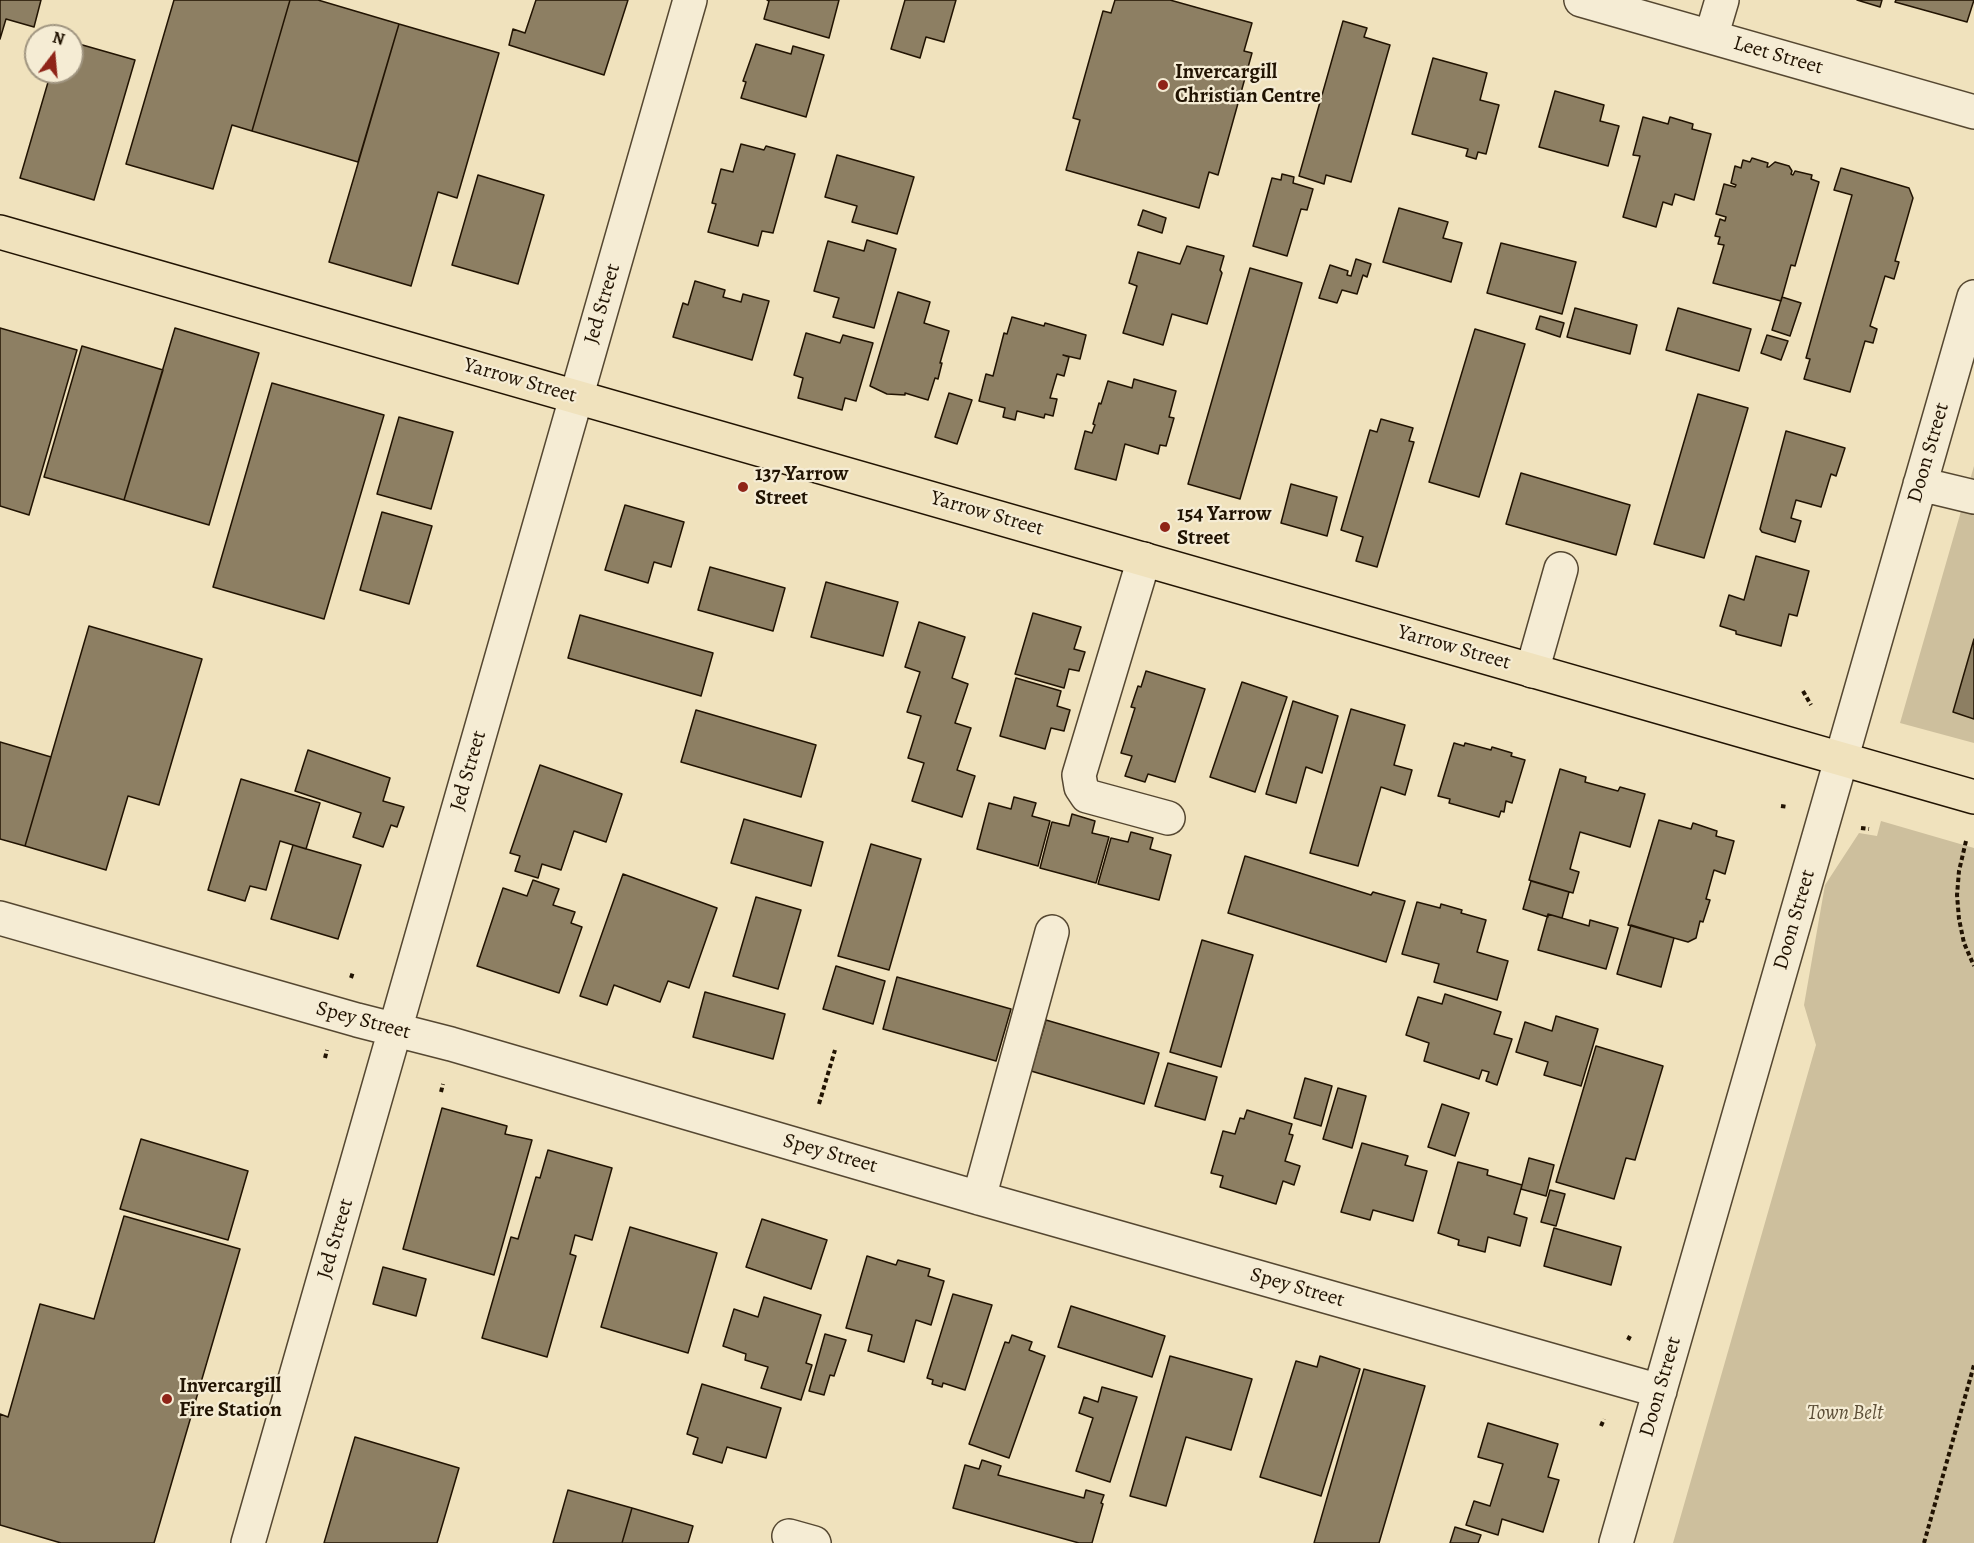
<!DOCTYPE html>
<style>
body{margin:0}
#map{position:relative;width:1974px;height:1543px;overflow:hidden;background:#f0e2bd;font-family:Alegreya,serif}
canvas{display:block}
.north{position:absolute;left:24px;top:24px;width:60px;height:60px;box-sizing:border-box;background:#f5ecd4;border:2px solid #a09580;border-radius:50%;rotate:16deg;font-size:16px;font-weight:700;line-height:24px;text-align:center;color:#211302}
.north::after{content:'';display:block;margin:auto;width:21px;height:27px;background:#8f2418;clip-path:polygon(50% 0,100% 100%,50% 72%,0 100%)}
</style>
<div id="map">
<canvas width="1974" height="1543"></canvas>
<div class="north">N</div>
</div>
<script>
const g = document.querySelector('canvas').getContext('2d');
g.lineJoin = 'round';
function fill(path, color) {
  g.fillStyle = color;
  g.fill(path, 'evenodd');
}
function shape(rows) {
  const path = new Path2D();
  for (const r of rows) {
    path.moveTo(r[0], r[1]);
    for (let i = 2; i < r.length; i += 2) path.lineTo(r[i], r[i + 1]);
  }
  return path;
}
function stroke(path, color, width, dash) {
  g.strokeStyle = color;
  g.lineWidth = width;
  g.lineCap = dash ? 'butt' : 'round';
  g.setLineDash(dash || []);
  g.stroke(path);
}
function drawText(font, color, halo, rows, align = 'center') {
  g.font = font + ' Alegreya,serif';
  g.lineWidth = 4.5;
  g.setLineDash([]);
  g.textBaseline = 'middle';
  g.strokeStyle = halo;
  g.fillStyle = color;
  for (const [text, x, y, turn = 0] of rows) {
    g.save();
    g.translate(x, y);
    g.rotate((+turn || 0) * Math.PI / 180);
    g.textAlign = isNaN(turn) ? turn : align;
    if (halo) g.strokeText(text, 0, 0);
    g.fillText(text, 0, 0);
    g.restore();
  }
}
fill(shape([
 [1974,466,1974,743,1900,723],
 [1881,821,1974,848,1974,1543,1673,1543,1816,1045,1804,1005,1825,885,1859,833,1877,836]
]), '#cdbf9d');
const building = shape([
 [0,0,41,0,34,27,6,19,0,39,0,0],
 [174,0,290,0,252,131,232,125,213,189,126,164,174,0],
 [290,0,318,0,399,24,358,162,252,131,290,0],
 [536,0,628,0,604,75,509,45,513,29,525,33,536,0],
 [839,0,829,38,764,19,769,1,767,0,839,0],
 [905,0,956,0,944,42,926,37,920,58,891,49,905,0],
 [1115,0,1170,0,1252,23,1244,51,1252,53,1218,175,1209,172,1199,208,1066,170,1080,120,1073,118,1103,11,1111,13,1115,0],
 [1857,0,1882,0,1880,7,1857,0],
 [1896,0,1974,0,1967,22,1895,2,1896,0],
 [1343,21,1367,28,1364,37,1390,45,1351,182,1326,175,1324,184,1299,176,1343,21],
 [399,24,499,53,457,198,438,192,411,286,329,262,399,24],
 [72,42,135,60,94,200,20,178,51,72,72,72,72,42],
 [756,44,791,54,793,46,824,55,806,117,741,98,746,82,743,81,756,44],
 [1433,58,1487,73,1480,100,1499,105,1486,154,1478,152,1476,159,1466,156,1468,149,1412,134,1433,58],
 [1555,91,1604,105,1600,121,1619,126,1608,166,1539,147,1555,91],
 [1643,117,1668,124,1670,117,1693,124,1692,129,1711,134,1694,200,1675,194,1672,205,1663,202,1656,227,1623,217,1640,156,1633,155,1643,117],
 [741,144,764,150,766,146,795,154,773,233,762,231,758,246,708,232,716,204,712,203,721,169,733,172,741,144],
 [837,155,914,177,897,234,852,222,857,206,825,197,837,155],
 [1752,158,1768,163,1767,167,1769,167,1775,162,1789,166,1792,171,1791,174,1793,175,1795,171,1812,175,1811,179,1819,182,1795,266,1791,265,1781,301,1713,283,1724,245,1718,244,1720,237,1715,236,1720,219,1725,221,1726,217,1716,214,1724,184,1735,187,1736,185,1731,183,1735,166,1741,168,1743,160,1750,162,1752,158],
 [1841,168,1909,188,1913,198,1895,261,1899,262,1894,279,1885,276,1870,326,1877,329,1873,343,1865,341,1850,392,1804,379,1810,359,1806,358,1852,195,1834,190,1841,168],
 [1282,174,1294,177,1293,183,1313,189,1307,210,1301,209,1287,256,1253,246,1272,178,1281,180,1282,174],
 [478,175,544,195,518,284,452,265,478,175],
 [1399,208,1448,222,1443,238,1462,243,1451,282,1383,262,1399,208],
 [1143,210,1166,218,1162,233,1138,225,1143,210],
 [867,240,896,249,874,328,833,317,839,298,814,291,828,241,864,251,867,240],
 [1501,243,1576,262,1562,314,1487,293,1501,243],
 [1187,246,1224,256,1220,270,1222,273,1207,324,1172,314,1163,345,1123,333,1137,286,1129,283,1138,252,1180,264,1187,246],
 [1356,259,1371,264,1367,277,1363,275,1357,294,1342,290,1337,303,1319,298,1330,265,1348,271,1347,275,1351,276,1356,259],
 [1250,268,1302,283,1240,499,1188,484,1250,268],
 [695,281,725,290,723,297,741,302,743,294,769,301,752,360,673,337,683,303,688,305,695,281],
 [898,292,930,302,924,323,949,331,940,363,942,363,938,379,935,378,928,400,905,393,905,395,887,394,870,386,898,292],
 [1782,297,1801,303,1790,336,1772,330,1782,297],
 [1575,308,1637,325,1630,354,1567,337,1575,308],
 [1678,308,1751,329,1739,371,1666,350,1678,308],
 [1540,316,1564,323,1560,337,1536,329,1540,316],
 [1012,317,1044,326,1045,323,1086,335,1080,359,1063,355,1069,357,1064,376,1057,374,1050,398,1057,399,1053,416,1045,414,1044,418,1017,411,1015,420,1003,417,1005,408,979,401,986,374,993,376,1004,333,1007,334,1012,317],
 [0,328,77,350,29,515,0,506,0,328],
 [175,328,259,353,209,525,124,500,175,328],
 [1475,329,1525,344,1479,497,1429,482,1475,329],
 [806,333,840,343,843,335,873,343,856,401,845,398,842,410,798,398,803,378,794,375,806,333],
 [1767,335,1788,341,1781,360,1761,353,1767,335],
 [82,346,163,370,124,500,44,477,82,346],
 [1134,379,1176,391,1169,417,1174,418,1166,446,1160,445,1158,454,1125,444,1116,480,1075,469,1085,431,1092,433,1095,425,1093,424,1099,403,1101,404,1108,381,1132,388,1134,379],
 [272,383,384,415,324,619,213,587,272,383],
 [949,393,972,400,957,444,935,437,949,393],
 [1698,394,1748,408,1704,558,1654,544,1698,394],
 [399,417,453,432,431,509,377,494,399,417],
 [1381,419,1413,428,1409,441,1414,442,1377,567,1356,561,1363,537,1341,530,1370,430,1377,432,1381,419],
 [1786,431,1845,448,1836,476,1831,474,1821,507,1796,500,1791,518,1801,521,1795,542,1762,532,1760,529,1786,431],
 [1521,473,1630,505,1616,555,1506,524,1521,473],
 [1291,484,1337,497,1327,536,1281,523,1291,484],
 [625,505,684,522,671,567,654,562,648,583,605,570,625,505],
 [382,512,432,526,409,604,360,590,382,512],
 [1756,556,1809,571,1797,616,1789,614,1781,646,1736,634,1736,631,1720,626,1729,595,1744,600,1756,556],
 [710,567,785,588,773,631,698,610,710,567],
 [826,582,898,602,883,656,811,637,826,582],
 [1033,613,1081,627,1074,649,1085,652,1079,671,1069,669,1064,688,1015,674,1033,613],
 [580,615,713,653,701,696,568,658,580,615],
 [919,622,965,637,952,678,968,684,955,723,971,728,957,770,975,776,962,817,912,801,924,763,908,758,921,716,907,712,920,672,905,667,919,622],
 [89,626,202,659,159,805,128,796,106,870,25,846,89,626],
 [1974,639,1974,719,1953,712,1974,639],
 [1146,671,1205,689,1175,782,1148,774,1145,782,1125,776,1132,756,1121,753,1135,708,1131,707,1138,686,1141,687,1146,671],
 [1016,678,1061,691,1057,706,1070,710,1064,731,1051,728,1045,749,1000,736,1016,678],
 [1242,682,1287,697,1255,792,1210,777,1242,682],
 [1293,701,1338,716,1322,773,1306,767,1296,803,1266,794,1293,701],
 [1351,709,1405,725,1394,765,1412,770,1405,795,1381,787,1358,866,1310,853,1351,709],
 [696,710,816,745,801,797,681,762,696,710],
 [0,742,51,757,25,846,0,839,0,742],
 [1454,743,1464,746,1465,743,1491,750,1492,747,1512,753,1511,756,1525,760,1512,803,1506,801,1504,812,1501,811,1499,817,1449,803,1450,799,1438,796,1454,743],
 [308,750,390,778,383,801,404,807,397,827,391,825,383,847,353,837,361,813,295,791,308,750],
 [540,765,622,794,606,842,574,831,561,870,542,864,538,878,515,871,520,856,510,853,540,765],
 [1560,769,1586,777,1585,782,1618,791,1620,787,1645,794,1630,847,1580,832,1570,869,1579,872,1573,893,1529,880,1560,769],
 [241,779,320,803,306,849,280,841,266,890,250,886,245,901,208,890,241,779],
 [1014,797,1036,803,1032,816,1050,821,1038,866,977,849,989,803,1011,809,1014,797],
 [1072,814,1095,821,1092,833,1109,837,1096,883,1040,868,1052,822,1069,826,1072,814],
 [744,819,823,842,811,886,731,863,744,819],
 [1659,820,1691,829,1693,823,1717,831,1716,836,1734,841,1725,874,1714,870,1706,899,1710,900,1703,922,1700,921,1696,938,1688,942,1628,925,1659,820],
 [1131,832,1153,838,1150,849,1171,855,1159,900,1098,884,1111,838,1128,842,1131,832],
 [871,844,921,859,889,970,838,956,871,844],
 [293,845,361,865,338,939,271,919,293,845],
 [1245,856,1371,895,1373,892,1405,901,1386,962,1228,913,1245,856],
 [623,874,717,908,689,988,668,981,660,1002,614,985,607,1005,580,996,623,874],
 [533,880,559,889,553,905,575,912,571,923,582,927,559,993,477,966,503,888,527,896,533,880],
 [1531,881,1569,892,1562,918,1548,914,1548,917,1523,909,1531,881],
 [756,897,801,910,778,989,733,976,756,897],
 [1417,902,1440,908,1441,904,1462,910,1461,913,1486,920,1477,952,1508,961,1497,1000,1434,982,1439,964,1402,954,1417,902],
 [1548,914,1589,926,1590,920,1618,928,1606,969,1538,950,1548,914],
 [1631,925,1674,938,1661,987,1617,974,1631,925],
 [1202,940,1253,955,1221,1067,1170,1052,1202,940],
 [836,966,885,981,873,1024,823,1009,836,966],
 [897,977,1011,1009,996,1061,883,1029,897,977],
 [705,992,785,1014,773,1059,693,1037,705,992],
 [1445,994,1501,1012,1494,1034,1512,1039,1497,1085,1486,1081,1489,1072,1482,1070,1479,1079,1424,1061,1429,1043,1406,1035,1418,997,1442,1004,1445,994],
 [1556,1016,1598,1029,1581,1086,1544,1075,1548,1062,1516,1052,1525,1022,1552,1031,1556,1016],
 [1046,1020,1159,1053,1144,1104,1031,1071,1046,1020],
 [1596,1046,1663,1066,1635,1160,1626,1158,1614,1199,1556,1182,1596,1046],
 [1168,1063,1217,1077,1205,1120,1155,1106,1168,1063],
 [1305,1078,1332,1086,1321,1126,1294,1118,1305,1078],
 [1338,1088,1366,1096,1352,1148,1323,1139,1338,1088],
 [1442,1104,1469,1113,1455,1156,1428,1147,1442,1104],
 [442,1108,507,1126,505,1134,532,1140,494,1275,403,1249,442,1108],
 [1247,1110,1292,1124,1289,1134,1293,1135,1285,1161,1300,1166,1294,1185,1283,1181,1276,1204,1220,1187,1223,1176,1211,1173,1223,1131,1235,1134,1240,1118,1244,1119,1247,1110],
 [141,1139,248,1171,228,1240,120,1209,141,1139],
 [1362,1143,1408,1156,1405,1165,1427,1171,1413,1221,1373,1210,1370,1220,1341,1212,1362,1143],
 [548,1150,612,1168,592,1240,575,1235,570,1254,576,1256,547,1357,482,1338,511,1237,518,1239,536,1177,540,1178,548,1150],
 [1529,1158,1554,1165,1546,1196,1521,1189,1529,1158],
 [1458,1162,1488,1170,1487,1175,1522,1185,1514,1214,1527,1218,1520,1246,1488,1237,1485,1252,1458,1245,1459,1240,1438,1233,1458,1162],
 [1550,1190,1565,1194,1556,1226,1541,1222,1550,1190],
 [124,1216,240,1249,154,1543,61,1543,0,1525,0,1414,8,1417,40,1304,94,1319,124,1216],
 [762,1219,827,1240,811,1289,746,1267,762,1219],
 [630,1227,717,1253,688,1353,601,1327,630,1227],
 [1554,1228,1621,1247,1611,1285,1544,1266,1554,1228],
 [867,1256,896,1265,898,1260,930,1269,928,1276,944,1281,931,1325,916,1320,904,1362,868,1351,872,1335,846,1328,867,1256],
 [383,1267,426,1279,416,1316,373,1304,383,1267],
 [953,1294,992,1305,965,1390,943,1383,942,1387,932,1384,933,1380,927,1378,953,1294],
 [764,1297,821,1315,806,1363,812,1365,801,1400,761,1388,768,1367,745,1360,746,1354,723,1346,734,1309,758,1317,764,1297],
 [1071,1306,1165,1336,1152,1377,1058,1347,1071,1306],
 [825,1334,846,1340,834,1376,830,1375,824,1395,809,1391,825,1334],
 [1012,1335,1032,1342,1029,1350,1045,1356,1009,1458,969,1444,1005,1342,1009,1343,1012,1335],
 [1170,1356,1252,1379,1231,1450,1186,1437,1166,1506,1130,1496,1170,1356],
 [1320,1356,1360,1369,1321,1496,1260,1477,1296,1361,1317,1367,1320,1356],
 [1364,1369,1425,1386,1379,1543,1314,1543,1364,1369],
 [702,1384,781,1408,766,1458,727,1447,722,1463,693,1454,698,1438,687,1434,702,1384],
 [1102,1387,1137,1397,1110,1482,1076,1471,1093,1418,1079,1413,1084,1397,1098,1402,1102,1387],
 [1488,1423,1558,1444,1548,1477,1559,1480,1543,1532,1502,1519,1498,1535,1466,1525,1474,1501,1490,1506,1503,1464,1478,1457,1488,1423],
 [355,1437,459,1468,437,1543,324,1543,355,1437],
 [982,1460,1001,1466,998,1475,1084,1498,1086,1490,1104,1495,1101,1503,1103,1504,1092,1543,1079,1543,953,1508,965,1465,979,1469,982,1460],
 [568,1490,632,1508,622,1543,553,1543,568,1490],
 [632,1508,693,1526,688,1543,622,1543,632,1508],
 [1455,1527,1481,1535,1478,1543,1450,1543,1455,1527]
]);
fill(building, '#8d7f63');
stroke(building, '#211302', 1.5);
const minor = shape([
 [1581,0,1974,112],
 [1711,37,1722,0],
 [1920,484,1974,497],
 [1144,559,1079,775,1081,787,1087,796,1168,818],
 [1532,671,1561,569],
 [0,918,357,1020,451,1044,979,1198,1660,1391],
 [979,1198,1052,932],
 [789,1536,814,1543],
 [248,1543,690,0],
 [1616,1543,1974,297]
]);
const major = shape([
 [0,232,1974,797]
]);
stroke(minor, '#554731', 36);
stroke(major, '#211302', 36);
stroke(shape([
 [1803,691,1811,705],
 [1781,806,1788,807],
 [1861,828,1869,829],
 [1966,841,1959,871,1957,895,1959,919,1964,943,1974,966],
 [351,978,353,972],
 [325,1058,327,1050],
 [441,1092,443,1084],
 [819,1104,835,1050],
 [1628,1340,1630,1336],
 [1601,1426,1604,1419],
 [1924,1543,1974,1365]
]), '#211302', 4, [4.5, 3]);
stroke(minor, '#f5ecd4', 33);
stroke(major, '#f0e2bd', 33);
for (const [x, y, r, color] of [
 [1163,85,6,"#8f2418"],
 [743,487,6,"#8f2418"],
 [1165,527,6,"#8f2418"],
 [167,1399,6,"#8f2418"]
]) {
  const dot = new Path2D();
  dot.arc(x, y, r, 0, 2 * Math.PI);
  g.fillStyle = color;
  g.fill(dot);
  stroke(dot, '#f5ecd4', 2);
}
drawText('21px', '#211302', '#f5ecd4', [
 ["Leet Street",1778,56,16],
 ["Jed Street",603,304,-74],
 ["Yarrow Street",520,381,16],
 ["Doon Street",1929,453,-74],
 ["Yarrow Street",987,514,16],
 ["Yarrow Street",1454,648,16],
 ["Jed Street",469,771,-74],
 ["Doon Street",1795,920,-74],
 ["Spey Street",363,1021,15],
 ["Spey Street",830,1154,16],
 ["Jed Street",336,1239,-74],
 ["Spey Street",1297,1288,16],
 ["Doon Street",1661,1387,-74]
]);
drawText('bold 21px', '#211302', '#f5ecd4', [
 ["Invercargill",1175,73],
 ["Christian Centre",1175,97],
 ["137 Yarrow",755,475],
 ["Street",755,499],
 ["154 Yarrow",1177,515],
 ["Street",1177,539],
 ["Invercargill",179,1387],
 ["Fire Station",179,1411]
], 'left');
drawText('italic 21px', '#5d4f38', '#f5ecd4', [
 ["Town Belt",1845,1414]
]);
</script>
